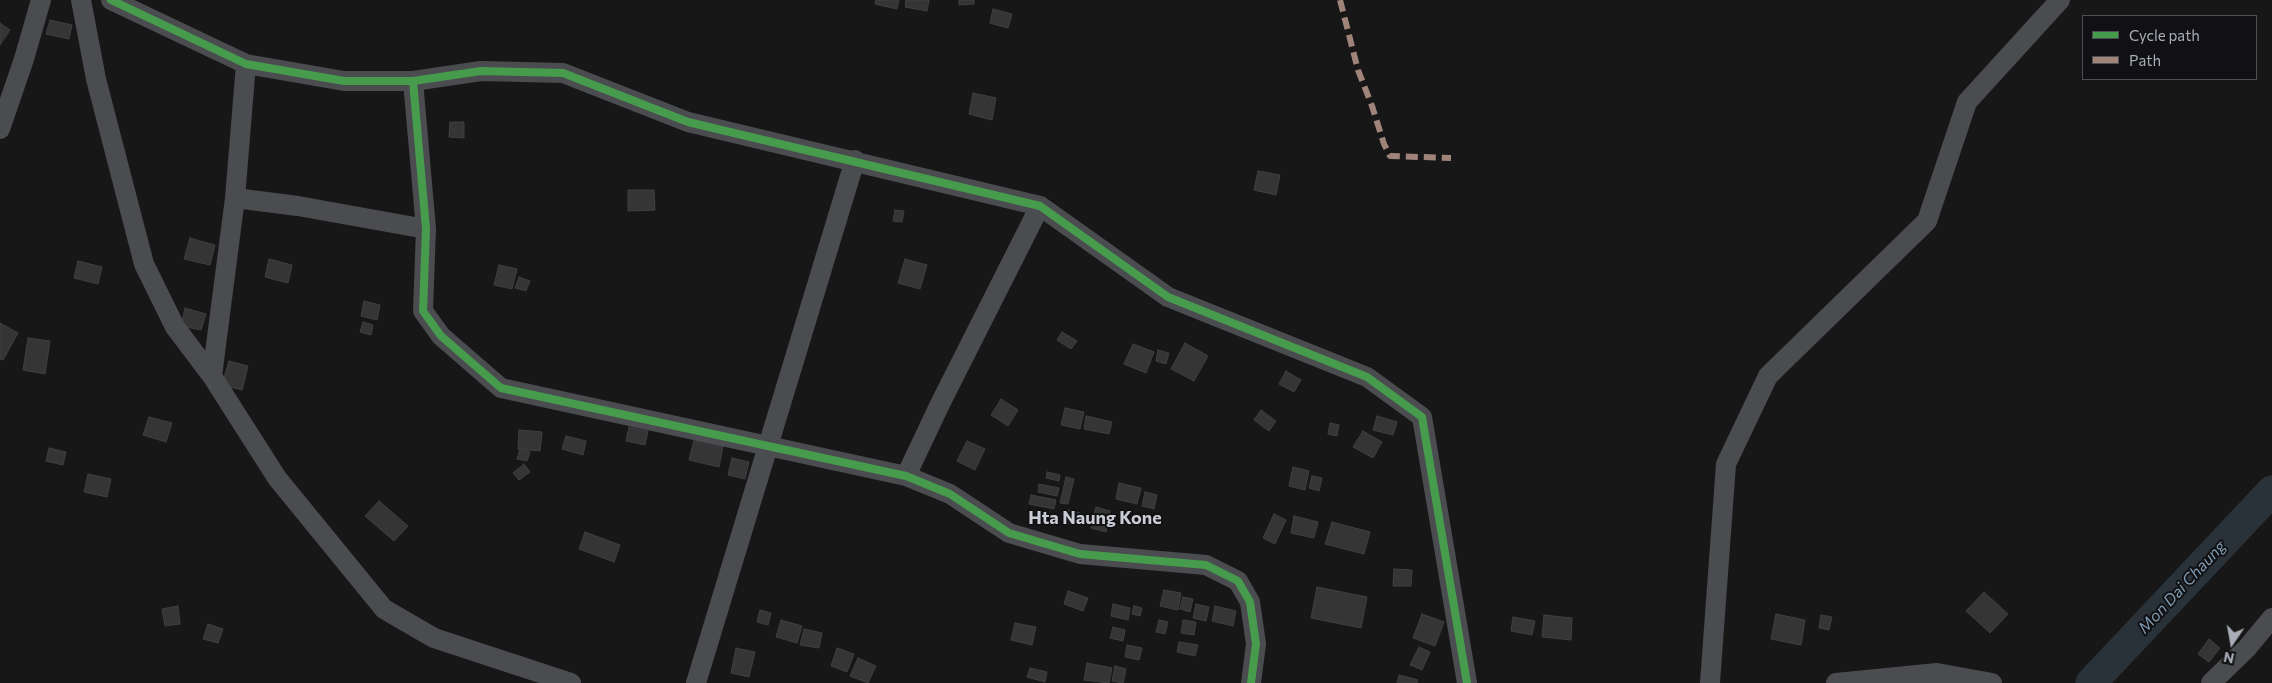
<!DOCTYPE html>
<style>
body{margin:0}
#map{position:relative;width:2272px;height:683px;overflow:hidden;background:#171717;font-family:Commissioner,sans-serif}
canvas{display:block}
.legend{position:absolute;left:2082px;top:15px;width:175px;height:65px;box-sizing:border-box;background:#111113;border:1px solid #4d4f55;margin:0;padding:6px 9px;list-style:none;font-size:15px;color:#a8adb8}
.legend li{display:flex;align-items:center;gap:10px;height:25px}
.legend b{width:25px;border:1px solid #4d4f55}
.north{position:absolute;left:2207px;top:618px;width:50px;height:50px;-webkit-text-stroke:4px #111113;paint-order:stroke;rotate:192deg;font-size:14px;font-weight:700;line-height:20px;text-align:center;color:#a8adb8}
.north::after{content:'';display:block;margin:auto;width:18px;height:22px;background:#a8adb8;clip-path:polygon(50% 0,100% 100%,50% 72%,0 100%)}
</style>
<div id="map">
<canvas width="2272" height="683"></canvas>
<ul class="legend">
<li><b style="height:6px;background:#469c4c"></b>Cycle path</li>
<li><b style="height:6px;background:#a18479"></b>Path</li>
</ul>
<div class="north">N</div>
</div>
<script>
const g = document.querySelector('canvas').getContext('2d');
g.lineJoin = 'round';
function shape(rows) {
  const path = new Path2D();
  for (const r of rows) {
    path.moveTo(r[0], r[1]);
    for (let i = 2; i < r.length; i += 2) path.lineTo(r[i], r[i + 1]);
  }
  return path;
}
function stroke(path, color, width, dash) {
  g.strokeStyle = color;
  g.lineWidth = width;
  g.lineCap = dash ? 'butt' : 'round';
  g.setLineDash(dash || []);
  g.stroke(path);
}
function fill(path, color) {
  g.fillStyle = color;
  g.fill(path, 'evenodd');
}
function drawText(font, color, halo, rows, align = 'center') {
  g.font = font + ' Commissioner,sans-serif';
  g.lineWidth = 4;
  g.setLineDash([]);
  g.textBaseline = 'middle';
  g.strokeStyle = halo;
  g.fillStyle = color;
  for (const [text, x, y, turn = 0] of rows) {
    g.save();
    g.translate(x, y);
    g.rotate((+turn || 0) * Math.PI / 180);
    g.textAlign = isNaN(turn) ? turn : align;
    if (halo) g.strokeText(text, 0, 0);
    g.fillText(text, 0, 0);
    g.restore();
  }
}
stroke(shape([
 [2091,683,2272,491]
]), '#2a3239', 31);
const building = shape([
 [876,0,899,0,897,9,875,4,876,0],
 [906,0,929,0,927,11,905,7,906,0],
 [959,0,974,0,974,4,959,5,959,0],
 [993,9,1012,14,1008,28,990,23,993,9],
 [50,20,72,25,69,39,46,34,50,20],
 [0,23,10,30,0,45,0,23],
 [973,93,996,98,992,120,969,114,973,93],
 [450,122,464,122,464,138,449,137,450,122],
 [1258,171,1280,175,1276,195,1254,190,1258,171],
 [628,190,654,190,655,210,628,211,628,190],
 [895,210,904,211,902,222,893,221,895,210],
 [190,238,215,245,210,265,184,259,190,238],
 [269,259,292,265,288,283,265,277,269,259],
 [905,259,927,265,920,289,898,283,905,259],
 [78,261,102,267,98,284,74,278,78,261],
 [499,265,517,269,512,289,494,285,499,265],
 [519,277,530,281,526,291,515,288,519,277],
 [364,301,380,305,377,320,361,316,364,301],
 [185,308,206,314,201,330,181,326,185,308],
 [363,322,373,325,371,335,360,332,363,322],
 [0,323,18,333,3,360,0,359,0,323],
 [1062,332,1077,341,1071,349,1057,340,1062,332],
 [28,338,50,341,45,374,23,370,28,338],
 [1185,343,1208,356,1194,381,1171,369,1185,343],
 [1133,344,1154,352,1146,373,1124,364,1133,344],
 [1158,350,1169,353,1166,364,1156,361,1158,350],
 [229,361,248,366,242,390,222,385,229,361],
 [1286,371,1301,380,1294,392,1279,384,1286,371],
 [1001,399,1018,410,1008,426,991,415,1001,399],
 [1065,408,1084,412,1080,429,1061,425,1065,408],
 [1261,410,1276,421,1269,431,1254,420,1261,410],
 [1086,416,1112,422,1109,434,1084,429,1086,416],
 [1377,416,1397,422,1393,435,1373,430,1377,416],
 [149,417,172,423,166,442,143,435,149,417],
 [1330,423,1339,425,1337,436,1328,434,1330,423],
 [629,427,648,431,645,445,626,441,629,427],
 [519,430,542,432,540,451,518,449,519,430],
 [1363,431,1382,442,1373,458,1353,447,1363,431],
 [566,436,586,441,583,455,562,449,566,436],
 [694,440,723,446,719,467,689,460,694,440],
 [967,441,985,449,975,470,957,461,967,441],
 [49,448,66,452,63,465,46,461,49,448],
 [520,449,530,452,527,461,517,459,520,449],
 [732,458,749,462,745,479,728,475,732,458],
 [524,464,530,472,519,480,513,473,524,464],
 [1293,467,1309,471,1305,490,1289,486,1293,467],
 [1047,472,1060,475,1059,481,1046,478,1047,472],
 [88,474,111,479,107,497,84,492,88,474],
 [1312,476,1322,478,1319,491,1309,488,1312,476],
 [1066,477,1074,479,1068,504,1060,503,1066,477],
 [1119,483,1141,488,1137,504,1116,499,1119,483],
 [1039,484,1059,488,1057,496,1038,492,1039,484],
 [1145,492,1157,495,1154,509,1142,506,1145,492],
 [1031,495,1056,500,1054,509,1029,504,1031,495],
 [379,501,408,526,394,541,365,516,379,501],
 [1096,507,1110,511,1106,532,1091,528,1096,507],
 [1069,510,1080,513,1077,525,1066,523,1069,510],
 [1274,514,1286,520,1275,544,1263,538,1274,514],
 [1294,516,1318,522,1314,538,1291,533,1294,516],
 [1332,522,1370,532,1364,554,1325,544,1332,522],
 [585,532,620,545,614,562,579,549,585,532],
 [1394,569,1412,570,1411,586,1393,586,1394,569],
 [1317,587,1367,597,1361,628,1311,618,1317,587],
 [1164,590,1181,593,1178,610,1160,606,1164,590],
 [1068,591,1088,598,1083,611,1064,604,1068,591],
 [1984,592,2008,614,1990,633,1966,611,1984,592],
 [1183,597,1193,599,1190,612,1180,609,1183,597],
 [1113,604,1130,608,1128,620,1111,616,1113,604],
 [1196,604,1209,607,1206,621,1193,618,1196,604],
 [178,606,180,624,165,626,162,609,178,606],
 [1134,606,1142,608,1140,616,1132,614,1134,606],
 [1215,606,1236,611,1233,626,1212,621,1215,606],
 [760,610,771,613,768,625,757,622,760,610],
 [1422,614,1444,622,1435,646,1413,638,1422,614],
 [1776,614,1805,620,1801,645,1771,639,1776,614],
 [1544,615,1572,618,1571,640,1542,637,1544,615],
 [1821,615,1832,617,1829,630,1819,628,1821,615],
 [1513,617,1535,621,1532,635,1511,631,1513,617],
 [781,620,802,626,797,643,776,637,781,620],
 [1159,620,1168,622,1165,634,1156,632,1159,620],
 [1183,620,1196,622,1194,635,1181,633,1183,620],
 [1015,623,1036,627,1032,645,1011,640,1015,623],
 [208,624,223,629,218,643,203,639,208,624],
 [1113,627,1125,630,1123,641,1110,638,1113,627],
 [804,629,822,633,819,648,800,645,804,629],
 [2209,639,2220,648,2209,662,2198,654,2209,639],
 [1179,642,1198,645,1195,656,1177,652,1179,642],
 [1127,645,1142,648,1139,660,1125,657,1127,645],
 [1419,647,1430,652,1422,670,1410,665,1419,647],
 [736,648,755,652,749,677,731,673,736,648],
 [837,648,854,654,847,672,831,666,837,648],
 [858,658,876,666,868,683,850,676,858,658],
 [1087,663,1112,668,1109,683,1084,680,1087,663],
 [1115,666,1126,669,1123,683,1112,681,1115,666],
 [1030,668,1047,672,1045,682,1027,677,1030,668],
 [1399,675,1418,680,1417,683,1397,683,1399,675]
]);
fill(building, '#353536');
stroke(building, '#3f4043', 1);
stroke(shape([
 [81,0,96,79,144,264,175,327,212,376,277,478,384,609,434,638,571,683],
 [111,0,246,64,344,81,413,81,481,71,563,73,688,122,1040,206,1168,297,1367,377,1422,417,1467,683],
 [413,81,426,229,423,311,441,336,501,388,906,476,950,494,1009,533,1080,554,1206,565,1238,581,1250,602,1256,644,1251,683],
 [0,129,24,59,41,0],
 [235,198,298,206,426,229],
 [212,376,235,198,246,64],
 [906,476,940,404,1040,206],
 [696,683,855,160],
 [1710,683,1726,464,1768,376,1927,221,1967,102,2060,0],
 [1836,683,1937,673,1992,683],
 [2211,683,2247,648,2272,618]
]), '#4b4c50', 20);
stroke(shape([
 [1340,0,1358,70,1372,106,1384,144,1390,156,1451,158]
]), '#a18479', 6, [12, 6]);
stroke(shape([
 [111,0,246,64,344,81,413,81,481,71,563,73,688,122,1040,206,1168,297,1367,377,1422,417,1467,683],
 [413,81,426,229,423,311,441,336,501,388,906,476,950,494,1009,533,1080,554,1206,565,1238,581,1250,602,1256,644,1251,683]
]), '#469c4c', 8);
drawText('italic 16px', '#7f9bb3', '#111113', [
 ["Mon Dai Chaung",2182,587,-47]
]);
drawText('bold 18px', '#c9ccd4', '#111113', [
 ["Hta Naung Kone",1095,518]
]);
</script>
